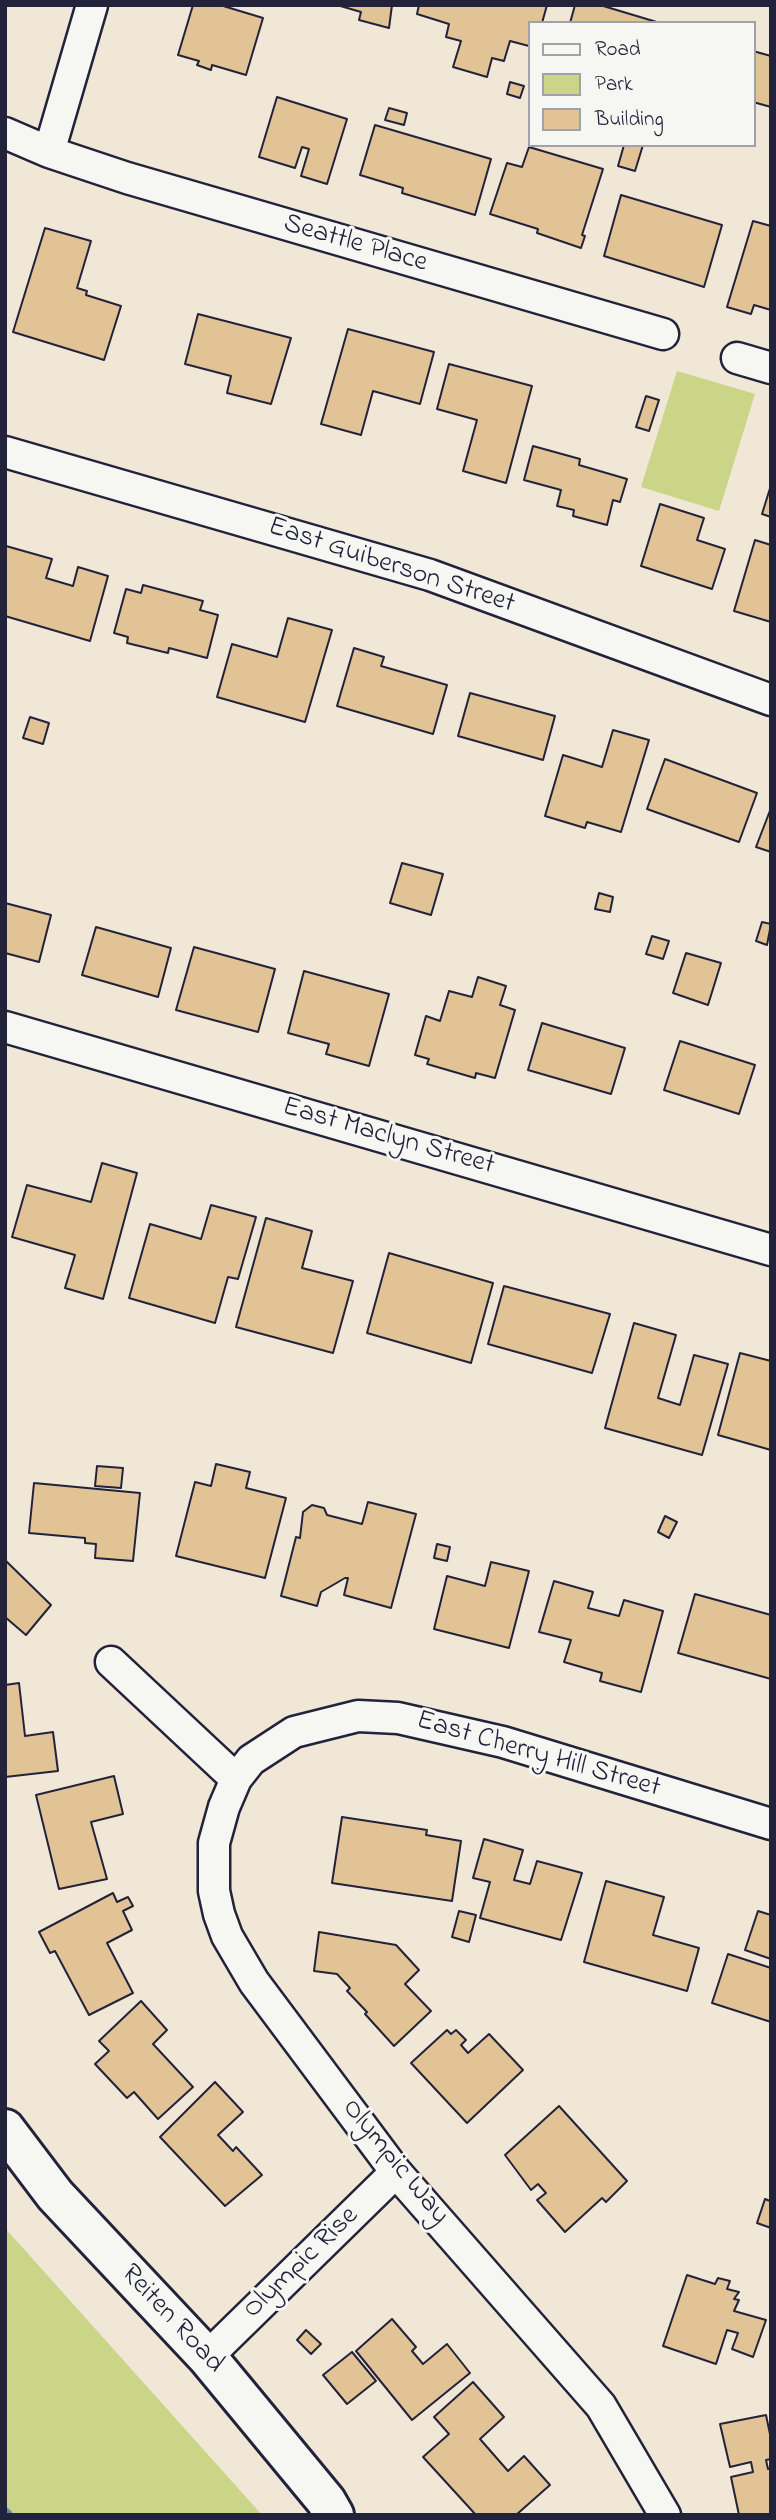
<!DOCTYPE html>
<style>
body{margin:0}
#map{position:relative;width:776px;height:2520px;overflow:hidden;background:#f0e7d6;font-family:"Indie Flower",sans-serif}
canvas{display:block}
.frame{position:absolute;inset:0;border:7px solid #22223b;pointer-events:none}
.legend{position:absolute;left:528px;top:21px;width:228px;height:126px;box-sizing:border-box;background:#f6f6f2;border:2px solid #a1a1a9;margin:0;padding:9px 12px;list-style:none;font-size:21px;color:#22223b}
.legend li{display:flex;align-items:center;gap:14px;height:35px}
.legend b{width:35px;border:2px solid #a1a1a9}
</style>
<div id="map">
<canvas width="776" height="2520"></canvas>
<div class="frame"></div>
<ul class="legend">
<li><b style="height:9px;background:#f6f6f2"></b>Road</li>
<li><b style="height:19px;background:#cbd588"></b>Park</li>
<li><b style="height:19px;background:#e2c395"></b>Building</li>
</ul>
</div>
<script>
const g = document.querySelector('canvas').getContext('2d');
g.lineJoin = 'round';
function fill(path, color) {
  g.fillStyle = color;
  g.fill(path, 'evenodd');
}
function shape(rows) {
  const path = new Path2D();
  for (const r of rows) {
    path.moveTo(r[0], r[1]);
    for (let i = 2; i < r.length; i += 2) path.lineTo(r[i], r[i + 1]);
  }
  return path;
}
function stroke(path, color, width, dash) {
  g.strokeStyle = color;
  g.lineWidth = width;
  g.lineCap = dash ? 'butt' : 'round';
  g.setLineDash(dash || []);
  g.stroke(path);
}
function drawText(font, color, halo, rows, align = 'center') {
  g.font = font + ' "Indie Flower",sans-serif';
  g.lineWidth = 6;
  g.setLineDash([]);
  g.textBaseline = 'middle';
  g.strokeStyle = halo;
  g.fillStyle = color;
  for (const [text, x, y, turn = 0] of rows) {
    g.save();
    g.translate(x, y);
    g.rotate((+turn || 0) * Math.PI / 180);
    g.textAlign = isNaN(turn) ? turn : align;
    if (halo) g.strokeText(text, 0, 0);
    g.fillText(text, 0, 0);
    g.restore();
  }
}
fill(shape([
 [677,371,755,394,719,511,641,487],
 [5,2228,262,2515,5,2515]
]), '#cbd588');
stroke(shape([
 [5,2512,8,2515]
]), '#648aa8', 10);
const building = shape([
 [193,5,220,5,263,18,246,75,212,65,211,70,197,65,199,61,178,55,193,5],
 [337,5,392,5,389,28,359,20,361,12,337,5],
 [419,5,547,5,542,23,529,23,529,46,510,41,504,61,492,58,487,77,453,67,461,41,446,37,449,24,417,14,419,5],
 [575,5,600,5,660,23,570,23,575,5],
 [753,51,771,56,771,107,753,102,753,51],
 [510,82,524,86,520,98,507,94,510,82],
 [277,97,347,119,327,184,301,176,309,149,302,147,295,168,259,157,277,97],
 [389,108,407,113,404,125,385,120,389,108],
 [375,125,491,159,475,215,402,193,403,188,360,175,375,125],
 [624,145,643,145,635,171,618,166,624,145],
 [529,147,603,169,582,235,585,236,581,248,537,233,538,229,490,214,507,163,522,167,529,147],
 [621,195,722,225,704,287,604,256,621,195],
 [753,221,771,226,771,310,754,305,751,314,727,307,753,221],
 [45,228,91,241,77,288,87,291,86,295,121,306,104,360,13,332,45,228],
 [198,314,291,338,271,404,227,393,231,376,185,364,198,314],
 [348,329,434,352,420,404,373,391,361,435,321,424,348,329],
 [449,364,532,386,506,483,463,471,477,420,437,409,449,364],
 [646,396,659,400,649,431,636,427,646,396],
 [533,446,580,459,579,465,627,479,620,502,613,500,607,525,573,516,574,510,557,506,561,490,524,480,533,446],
 [771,485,771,517,762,514,771,485],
 [660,504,704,518,697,540,725,549,712,589,641,566,660,504],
 [755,540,771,545,771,622,734,611,755,540],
 [6,546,52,559,46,578,73,586,78,567,108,576,90,641,5,616,6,546],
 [143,585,203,601,200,610,218,615,207,658,169,648,168,653,127,643,128,637,114,633,126,589,141,593,143,585],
 [288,618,332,630,305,722,217,697,232,644,277,657,288,618],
 [354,648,384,657,381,666,447,685,433,734,337,706,354,648],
 [470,693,555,716,543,760,458,736,470,693],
 [30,717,49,723,43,744,23,738,30,717],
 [613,730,649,740,621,832,587,822,585,828,545,816,563,755,602,767,613,730],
 [665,759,757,793,739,842,647,809,665,759],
 [771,808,771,852,756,847,771,808],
 [402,863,443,874,431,915,390,903,402,863],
 [599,893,613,897,610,912,595,909,599,893],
 [5,903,51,915,39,962,5,953,5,903],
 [762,922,771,924,767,945,756,941,762,922],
 [96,927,171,948,158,997,82,975,96,927],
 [652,936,669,941,663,959,646,954,652,936],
 [194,947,275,969,258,1032,176,1010,194,947],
 [686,953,721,963,708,1005,673,993,686,953],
 [304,971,389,994,369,1066,326,1054,329,1044,288,1033,304,971],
 [478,977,506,986,500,1005,515,1010,495,1078,476,1073,475,1078,427,1064,429,1059,415,1055,426,1016,440,1021,449,991,472,997,478,977],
 [542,1023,625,1048,611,1094,528,1070,542,1023],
 [680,1041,755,1065,739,1114,664,1090,680,1041],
 [102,1163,137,1173,103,1299,65,1288,75,1255,12,1237,27,1185,91,1202,102,1163],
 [211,1205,256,1217,238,1279,228,1277,215,1323,129,1298,150,1224,201,1239,211,1205],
 [266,1218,312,1231,302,1268,353,1281,333,1353,236,1327,266,1218],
 [389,1253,493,1283,471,1363,367,1333,389,1253],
 [504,1286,610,1314,592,1373,488,1344,504,1286],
 [634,1323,676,1335,658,1398,680,1405,694,1355,728,1364,702,1455,605,1428,634,1323],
 [740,1353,771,1361,771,1450,718,1435,740,1353],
 [216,1464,250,1472,246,1488,286,1498,265,1578,176,1556,195,1482,211,1486,216,1464],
 [97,1466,123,1468,121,1488,95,1486,97,1466],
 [34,1483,140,1493,133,1561,95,1558,96,1544,85,1543,85,1538,29,1533,34,1483],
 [368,1502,416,1514,391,1608,344,1595,348,1578,345,1578,321,1592,317,1606,281,1596,296,1537,300,1538,303,1512,312,1505,324,1508,327,1515,362,1524,368,1502],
 [665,1516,677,1522,669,1538,658,1532,665,1516],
 [437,1544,450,1547,447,1561,434,1558,437,1544],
 [5,1560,51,1605,26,1635,5,1617,5,1560],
 [491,1562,529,1571,509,1648,434,1629,447,1576,485,1586,491,1562],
 [554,1581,593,1592,588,1608,619,1616,624,1600,663,1611,641,1692,600,1681,602,1673,564,1662,571,1640,539,1632,554,1581],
 [695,1594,771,1615,771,1679,678,1653,695,1594],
 [19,1683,25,1736,53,1732,58,1771,5,1777,5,1685,19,1683],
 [114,1776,123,1814,91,1822,107,1879,59,1889,36,1795,114,1776],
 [342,1817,427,1830,426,1835,461,1841,452,1901,332,1883,342,1817],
 [484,1839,523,1850,514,1880,530,1884,537,1861,582,1873,561,1940,480,1918,490,1882,473,1878,484,1839],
 [606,1881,664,1897,653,1935,699,1948,687,1991,584,1962,606,1881],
 [113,1893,117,1902,128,1897,133,1906,123,1911,132,1930,107,1943,133,1993,89,2015,55,1951,50,1953,39,1932,113,1893],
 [459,1911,476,1915,469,1942,452,1937,459,1911],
 [758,1911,771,1915,771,1959,745,1950,758,1911],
 [319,1932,396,1945,419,1970,405,1984,431,2011,394,2046,365,2014,367,2012,347,1991,350,1988,337,1974,314,1971,319,1932],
 [728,1954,771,1968,771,2022,712,2003,728,1954],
 [141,2001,167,2030,153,2044,193,2087,158,2119,134,2092,127,2098,95,2064,109,2051,99,2041,141,2001],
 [447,2030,451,2034,456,2030,466,2040,461,2045,468,2053,489,2034,523,2070,467,2123,411,2063,447,2030],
 [215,2082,243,2112,218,2135,233,2151,236,2147,262,2175,225,2206,160,2137,215,2082],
 [559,2106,627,2181,606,2202,602,2198,565,2232,537,2200,546,2193,538,2184,531,2190,505,2155,559,2106],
 [771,2197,771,2228,757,2223,765,2199,770,2201,771,2197],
 [687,2275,715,2284,718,2278,730,2281,727,2289,739,2292,734,2299,739,2300,734,2311,766,2320,753,2357,732,2349,738,2333,727,2330,716,2364,663,2346,687,2275],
 [392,2319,416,2347,412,2351,423,2364,447,2344,470,2373,412,2420,356,2351,392,2319],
 [306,2330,321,2344,311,2354,297,2340,306,2330],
 [352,2352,376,2381,347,2404,323,2375,352,2352],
 [473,2382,504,2417,480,2439,508,2471,524,2456,550,2485,516,2515,476,2515,423,2457,449,2434,434,2417,473,2382],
 [766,2415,771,2439,771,2459,766,2460,768,2469,771,2468,771,2515,739,2515,731,2477,753,2472,751,2462,730,2467,720,2424,766,2415]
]);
fill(building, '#e2c395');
stroke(building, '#22223b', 2);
const minor = shape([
 [5,133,49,152,92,5],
 [49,152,127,178,663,334],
 [737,358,771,368],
 [5,452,430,575,771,700],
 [5,1027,771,1250],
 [111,1662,236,1779],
 [207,2357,396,2172],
 [665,2515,601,2406,396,2172,254,1982,227,1936,219,1914,214,1891,214,1843,224,1807,236,1779,251,1760,294,1732,358,1716,398,1718,503,1742,771,1824]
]);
const tertiary = shape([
 [5,2129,55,2195,207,2357,326,2501,334,2515]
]);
stroke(minor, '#22223b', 35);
stroke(tertiary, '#22223b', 44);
stroke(minor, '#f6f6f2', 30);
stroke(tertiary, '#f6f6f2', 38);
drawText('28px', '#22223b', '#f6f6f2', [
 ["Seattle Place",355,245,16],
 ["East Guiberson Street",391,567,18],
 ["East Maclyn Street",388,1138,16],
 ["East Cherry Hill Street",538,1756,16],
 ["Olympic Way",394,2163,51],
 ["Olympic Rise",302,2264,-44],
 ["Reiten Road",171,2320,47]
]);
</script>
